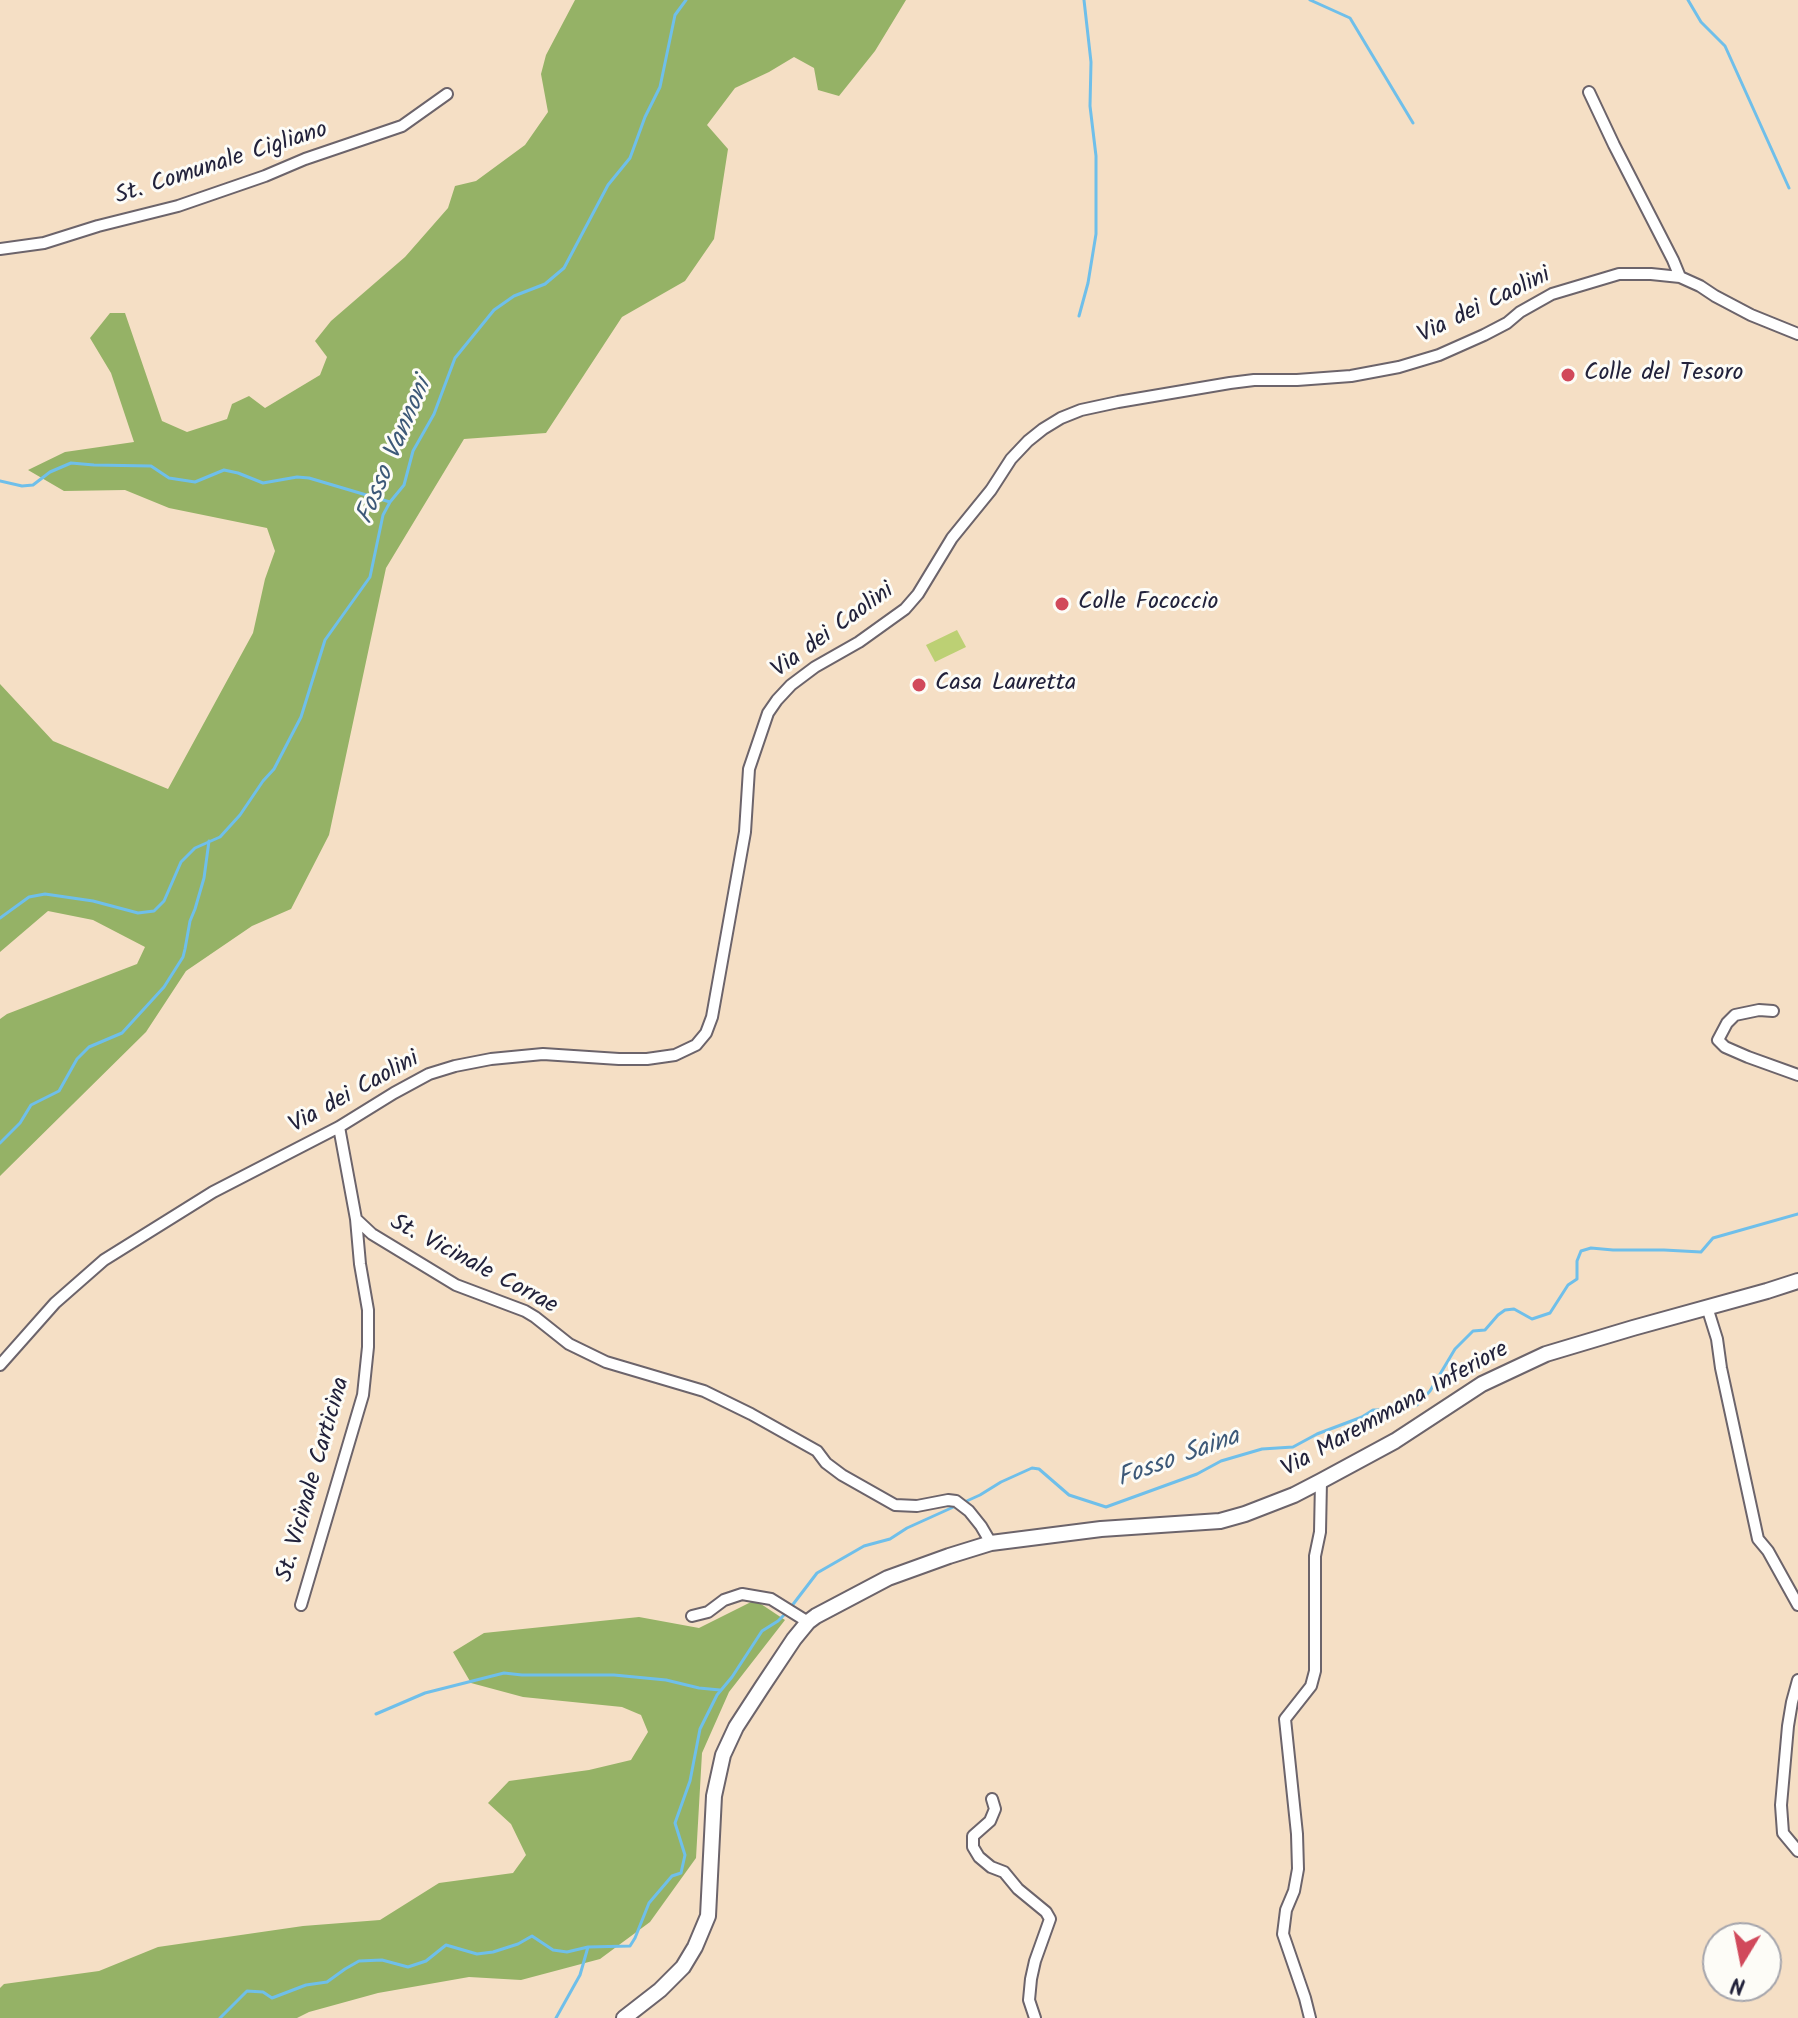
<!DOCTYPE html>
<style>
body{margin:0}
#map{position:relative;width:1798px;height:2018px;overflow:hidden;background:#f5dfc5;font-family:Kalam,sans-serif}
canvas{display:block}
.north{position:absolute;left:1702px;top:1922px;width:80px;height:80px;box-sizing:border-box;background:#fdfcf7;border:2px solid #a5a5ac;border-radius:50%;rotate:190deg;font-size:22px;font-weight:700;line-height:32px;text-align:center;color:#22223b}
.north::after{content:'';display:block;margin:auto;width:28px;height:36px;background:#d1495b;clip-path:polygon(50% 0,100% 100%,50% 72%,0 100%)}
</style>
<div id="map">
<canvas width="1798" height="2018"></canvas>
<div class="north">N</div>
</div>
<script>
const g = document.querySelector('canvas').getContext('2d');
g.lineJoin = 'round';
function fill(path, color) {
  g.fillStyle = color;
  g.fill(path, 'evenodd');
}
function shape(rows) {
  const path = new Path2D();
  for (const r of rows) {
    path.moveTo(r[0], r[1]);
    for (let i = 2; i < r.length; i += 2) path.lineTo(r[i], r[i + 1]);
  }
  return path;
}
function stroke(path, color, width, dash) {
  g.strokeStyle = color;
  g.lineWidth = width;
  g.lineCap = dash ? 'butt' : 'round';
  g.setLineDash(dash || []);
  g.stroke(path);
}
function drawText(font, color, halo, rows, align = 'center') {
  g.font = font + ' Kalam,sans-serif';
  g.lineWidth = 6;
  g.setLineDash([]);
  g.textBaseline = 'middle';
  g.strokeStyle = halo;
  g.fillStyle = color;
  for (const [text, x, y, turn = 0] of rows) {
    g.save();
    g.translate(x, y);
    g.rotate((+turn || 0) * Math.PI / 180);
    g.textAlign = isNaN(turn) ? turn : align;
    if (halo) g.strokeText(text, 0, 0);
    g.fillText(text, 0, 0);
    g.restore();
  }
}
fill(shape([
 [957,630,966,647,935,662,926,645]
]), '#bcd074');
fill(shape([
 [575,0,906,0,875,51,839,96,818,90,814,68,794,57,769,72,735,88,707,125,728,149,714,239,685,281,622,317,546,433,464,439,386,568,329,835,291,909,252,926,186,971,146,1032,0,1176,0,1019,7,1014,137,964,145,947,93,920,48,911,0,952,0,684,53,741,168,789,253,633,265,579,275,551,267,528,169,508,125,490,64,491,28,470,65,452,134,442,111,373,90,338,110,313,125,313,162,421,187,432,227,419,232,404,249,396,265,408,320,375,327,357,315,341,331,321,405,257,448,208,455,186,476,181,525,145,548,112,541,74,546,55],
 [755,1600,785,1620,729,1692,702,1753,696,1858,650,1922,600,1959,521,1980,469,1977,378,1993,309,2012,297,2018,0,2018,0,1988,4,1984,99,1971,158,1947,303,1926,380,1920,439,1883,513,1873,526,1855,511,1824,488,1803,509,1781,589,1770,631,1760,648,1732,641,1715,622,1707,523,1697,471,1683,453,1652,484,1633,639,1617,699,1628]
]), '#95b266');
stroke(shape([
 [1310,0,1350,18,1413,123],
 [1688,0,1701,22,1725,46,1789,188],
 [1079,316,1088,283,1096,234,1096,156,1090,106,1091,62,1084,0],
 [0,481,22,486,33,485,50,472,71,463,94,465,151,466,169,478,195,482,224,470,238,473,263,483,297,477,309,478,390,502],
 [0,918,29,897,45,894,93,901,138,913,154,911,164,901,181,862,195,848,220,837,240,815,263,781,274,769,301,717,325,640,370,577,383,515,390,502,404,485,413,451,434,414,455,358,494,310,514,296,545,284,564,268,608,185,630,158,645,117,660,87,675,15,686,0],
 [0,1143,20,1123,31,1105,59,1091,77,1059,89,1047,122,1033,164,987,183,957,185,949,190,921,195,909,204,878,209,841],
 [791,1607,817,1573,864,1546,890,1539,907,1528,980,1495,1001,1482,1032,1468,1039,1469,1069,1495,1106,1507,1197,1474,1221,1461,1262,1449,1293,1447,1317,1434,1362,1417,1373,1410,1386,1410,1417,1405,1430,1391,1455,1349,1473,1331,1485,1330,1498,1315,1505,1310,1514,1309,1532,1319,1550,1313,1568,1285,1577,1279,1577,1261,1581,1251,1591,1248,1613,1250,1664,1250,1701,1252,1713,1238,1798,1214],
 [376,1714,425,1693,504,1673,522,1675,614,1675,666,1680,699,1688,720,1690],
 [220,2018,247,1991,263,1992,272,1998,306,1985,327,1982,345,1969,359,1961,382,1960,408,1967,426,1961,446,1945,477,1954,493,1952,518,1944,532,1936,553,1950,567,1952,588,1947,630,1946,635,1938,649,1903,672,1876,681,1873,685,1855,675,1823,690,1781,700,1729,717,1695,732,1677,762,1631,778,1621,786,1613],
 [556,2018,580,1975,588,1947]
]), '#6fbfea', 3);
const minor = shape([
 [1589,92,1614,145,1673,260,1680,277],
 [0,249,44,243,98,226,178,206,265,176,305,159,402,126,447,94],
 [1773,1011,1759,1010,1735,1015,1727,1023,1718,1040,1725,1047,1748,1057,1798,1075],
 [356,1219,372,1234,456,1285,525,1311,535,1317,569,1344,606,1362,704,1391,751,1414,817,1451,826,1463,842,1475,895,1505,917,1506,948,1500,956,1501,969,1511,981,1526,991,1543],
 [1707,1307,1717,1339,1721,1368,1758,1539,1768,1551,1798,1605],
 [0,1365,55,1303,104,1260,213,1192,339,1127,394,1093,429,1074,455,1066,491,1059,543,1054,619,1059,647,1059,675,1055,696,1045,706,1033,712,1017,745,832,749,769,768,713,777,700,791,685,815,667,859,642,905,609,918,594,952,538,991,490,1011,459,1028,441,1043,429,1061,418,1081,410,1118,402,1230,383,1254,380,1297,380,1351,376,1399,367,1439,355,1484,335,1507,323,1520,312,1552,294,1619,274,1651,274,1680,277,1700,286,1715,296,1751,315,1798,334],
 [301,1605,363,1395,368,1347,368,1310,360,1264,356,1219,339,1127],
 [692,1616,708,1612,724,1600,742,1594,771,1599,808,1622],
 [1798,1680,1792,1702,1788,1726,1781,1805,1783,1833,1798,1851],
 [992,1799,995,1809,990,1821,973,1836,973,1847,979,1857,991,1867,1004,1872,1018,1889,1046,1912,1050,1919,1035,1961,1031,1979,1029,2000,1035,2018],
 [1310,2018,1305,1998,1283,1934,1286,1910,1294,1891,1298,1869,1297,1834,1285,1719,1311,1686,1315,1671,1315,1556,1320,1532,1321,1481]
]);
const secondary = shape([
 [624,2018,660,1990,683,1967,695,1947,708,1916,714,1796,723,1755,736,1727,762,1687,794,1639,808,1622,816,1616,888,1578,949,1556,991,1543,1101,1529,1220,1521,1245,1514,1294,1495,1321,1481,1395,1441,1482,1384,1546,1354,1633,1328,1767,1291,1798,1281]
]);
stroke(minor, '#6c646b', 14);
stroke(secondary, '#6c646b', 18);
stroke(minor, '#fff', 10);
stroke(secondary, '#fff', 14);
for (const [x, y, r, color] of [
 [1568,375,8,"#d1495b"],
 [1062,604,8,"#d1495b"],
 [919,685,8,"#d1495b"]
]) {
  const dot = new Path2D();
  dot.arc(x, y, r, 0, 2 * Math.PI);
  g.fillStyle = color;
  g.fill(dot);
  stroke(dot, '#fdfcf7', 3);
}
drawText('24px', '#22223b', '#fdfcf7', [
 ["St. Comunale Cigliano",222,165,-18],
 ["Via dei Caolini",1485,307,-26],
 ["Via dei Caolini",834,632,-36],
 ["Via dei Caolini",355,1094,-29],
 ["St. Vicinale Corrae",473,1266,28],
 ["Via Maremmana Inferiore",1396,1411,-29],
 ["St. Vicinale Carticina",315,1480,-74]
]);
drawText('24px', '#22223b', '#fdfcf7', [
 ["Colle del Tesoro",1584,375],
 ["Colle Fococcio",1078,604],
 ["Casa Lauretta",935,685]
], 'left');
drawText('italic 26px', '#3d5978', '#fdfcf7', [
 ["Fosso Vannoni",396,452,-67],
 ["Fosso Saina",1179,1460,-20]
]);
</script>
